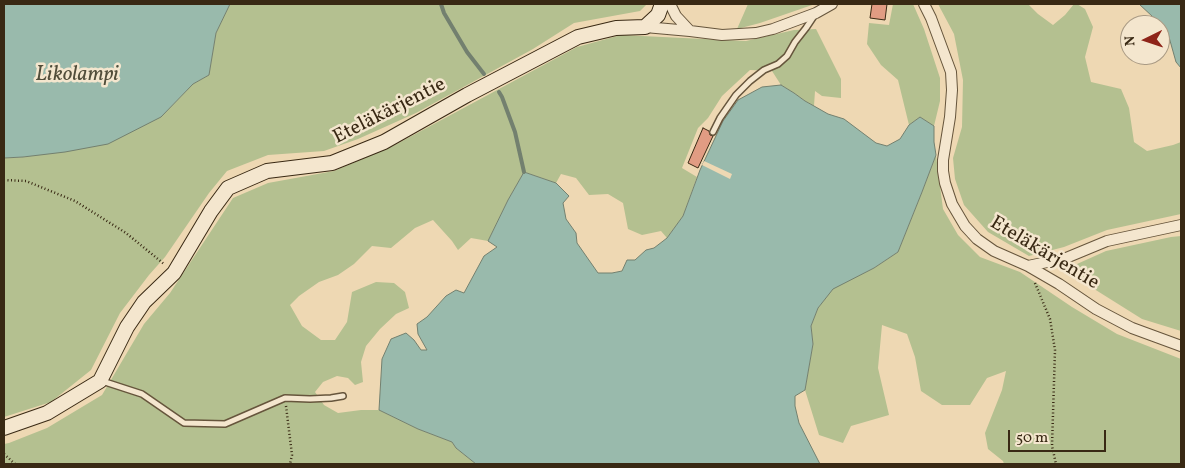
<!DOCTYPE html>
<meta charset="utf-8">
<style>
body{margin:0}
#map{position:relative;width:1185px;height:468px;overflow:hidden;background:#eed8b3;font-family:Vollkorn,serif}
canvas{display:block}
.frame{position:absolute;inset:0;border:5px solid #392914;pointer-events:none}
.north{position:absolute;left:1120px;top:15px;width:50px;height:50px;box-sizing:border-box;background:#f4e6ce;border:1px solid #a99a84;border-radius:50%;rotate:266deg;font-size:14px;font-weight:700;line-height:20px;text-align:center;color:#392914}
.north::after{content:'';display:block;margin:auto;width:18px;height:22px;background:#8f2418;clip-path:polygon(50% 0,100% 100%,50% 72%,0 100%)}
.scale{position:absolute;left:1008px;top:430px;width:98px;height:22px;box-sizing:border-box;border:2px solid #392914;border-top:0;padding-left:6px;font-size:15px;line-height:18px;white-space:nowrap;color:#392914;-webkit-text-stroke:4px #f4e6ce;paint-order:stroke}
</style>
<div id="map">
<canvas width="1185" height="468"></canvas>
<div class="frame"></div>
<div class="north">N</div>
<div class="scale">50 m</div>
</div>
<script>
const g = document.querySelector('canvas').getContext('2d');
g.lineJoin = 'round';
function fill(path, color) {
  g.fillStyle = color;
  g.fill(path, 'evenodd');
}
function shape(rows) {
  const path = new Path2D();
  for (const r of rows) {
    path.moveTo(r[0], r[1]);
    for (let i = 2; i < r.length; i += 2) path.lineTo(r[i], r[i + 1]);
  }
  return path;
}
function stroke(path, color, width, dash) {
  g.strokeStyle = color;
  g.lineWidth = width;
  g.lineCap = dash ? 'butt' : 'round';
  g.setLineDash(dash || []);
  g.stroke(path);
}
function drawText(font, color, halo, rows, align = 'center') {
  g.font = font + ' Vollkorn,serif';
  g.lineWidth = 5;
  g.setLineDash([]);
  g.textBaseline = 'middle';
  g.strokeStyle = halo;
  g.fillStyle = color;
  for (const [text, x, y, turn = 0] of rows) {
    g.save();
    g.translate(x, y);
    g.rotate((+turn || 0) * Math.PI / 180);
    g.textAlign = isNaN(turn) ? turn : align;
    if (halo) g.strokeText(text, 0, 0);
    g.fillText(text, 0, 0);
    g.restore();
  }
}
fill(shape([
 [230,4,647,4,640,11,574,23,533,49,416,113,358,139,324,151,268,155,227,171,209,193,165,257,149,275,120,313,91,370,51,402,4,417,4,158,23,157,161,117,193,84,209,75,216,33],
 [748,4,815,4,760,23,737,29],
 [893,4,913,4,924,29,940,78,940,101,934,126,920,117,909,125,898,80,881,65,867,44,869,23,889,25],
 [938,4,1028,4,1038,14,1053,25,1065,15,1074,4,1077,4,1085,9,1093,27,1085,57,1091,82,1121,89,1129,108,1134,142,1147,151,1173,145,1181,142,1181,214,1107,230,1064,247,1029,256,988,232,964,205,955,179,953,158,962,127,963,80,954,34],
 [816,29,841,79,841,98,822,96,815,91,814,106,805,101,794,93,781,85,772,71,750,70,722,96,708,118,698,128,682,168,697,177,683,216,667,238,661,231,642,235,628,229,623,203,608,194,589,195,576,178,561,174,556,183,524,172,508,200,488,241,471,238,458,250,452,241,433,220,415,228,391,248,372,246,354,264,338,275,319,282,299,296,290,305,302,326,321,340,335,340,347,322,352,292,376,282,394,283,405,292,409,308,396,314,380,329,366,346,361,362,363,382,355,385,348,378,337,376,323,382,315,392,324,405,338,413,361,410,379,410,418,429,452,442,456,448,476,464,4,464,4,444,9,443,47,428,102,395,144,324,170,293,233,198,268,183,334,171,393,146,577,47,621,35,746,41,794,30],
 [936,155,943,209,958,235,980,257,1020,272,1072,307,1117,334,1181,359,1181,464,1004,464,1003,461,988,449,985,433,1002,390,1006,371,987,378,970,405,942,405,921,391,915,357,907,334,882,325,878,368,889,415,851,426,843,443,819,435,805,390,813,344,811,326,818,308,833,288,874,268,898,252,922,192],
 [1181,236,1181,331,1142,319,1091,287,1073,271,1077,264,1106,251,1171,237]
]), '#b4c090');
const water = shape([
 [4,4,230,4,216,33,209,75,193,84,161,117,108,144,65,152,23,157,4,158,4,4],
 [1139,4,1181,4,1181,68,1176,62,1167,30,1139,4],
 [781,85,794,93,805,101,814,106,828,114,844,119,876,143,887,146,900,139,909,125,920,117,934,126,934,142,936,155,922,192,898,252,874,268,833,289,818,308,811,326,813,344,805,390,795,396,795,406,799,423,820,464,476,464,456,448,452,442,418,429,379,410,382,359,391,339,406,333,414,340,421,350,427,350,418,334,417,324,427,317,446,296,456,290,464,293,484,256,497,247,488,241,508,200,524,172,556,183,569,196,563,203,566,219,576,233,577,243,598,273,612,273,622,271,627,260,635,260,646,250,654,248,667,238,683,216,700,170,723,121,738,100,762,87,781,85]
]);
fill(water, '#99baac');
stroke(water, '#73806f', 1);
fill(shape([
 [704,161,732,174,730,179,702,165]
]), '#eed8b3');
stroke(shape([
 [441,4,444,13,467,52,484,74],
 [499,92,502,97,515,132,524,172]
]), '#73806f', 4);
const building = shape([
 [872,4,887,4,885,20,870,18,872,4],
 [703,128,709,131,710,135,713,136,698,168,688,163,703,128]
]);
fill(building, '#e19c83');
stroke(building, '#392914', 1);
const lane = shape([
 [713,132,720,118,736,95,750,81,764,70,778,64,787,56,795,42,806,28,814,16],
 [102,381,142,394,184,423,225,424,285,398,310,399,331,398,343,396]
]);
const street = shape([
 [670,4,676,16,690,31],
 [924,4,931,18,951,72,952,90,950,117,943,160,943,171,945,183,952,204,965,226,977,239,994,251,1028,266,1059,284,1096,309,1132,328,1181,346],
 [645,27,690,31,722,35,756,33,773,29,816,13,832,4],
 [1028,266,1066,258,1107,241,1181,225]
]);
const secondary = shape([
 [4,428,47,413,100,381,127,327,144,302,174,273,211,211,228,188,267,171,332,163,384,142,467,95,578,37,616,28,645,27,658,15,662,4]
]);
stroke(lane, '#66553c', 8);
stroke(street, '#66553c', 12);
stroke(secondary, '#392914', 16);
stroke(shape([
 [4,180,26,181,75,201,126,233,164,264],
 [1035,283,1050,319,1055,350,1052,446,1056,464],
 [286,406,292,455,290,464],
 [4,454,15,464]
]), '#392914', 2.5, [1, 2.5]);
stroke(lane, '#f4e6ce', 5);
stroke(street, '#f4e6ce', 10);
stroke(secondary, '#f4e6ce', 14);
drawText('20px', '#392914', '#f4e6ce', [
 ["Eteläkärjentie",390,112,-27],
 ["Eteläkärjentie",1044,254,31]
]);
drawText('italic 21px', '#514d3a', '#f4e6ce', [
 ["Likolampi",77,76]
]);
</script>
